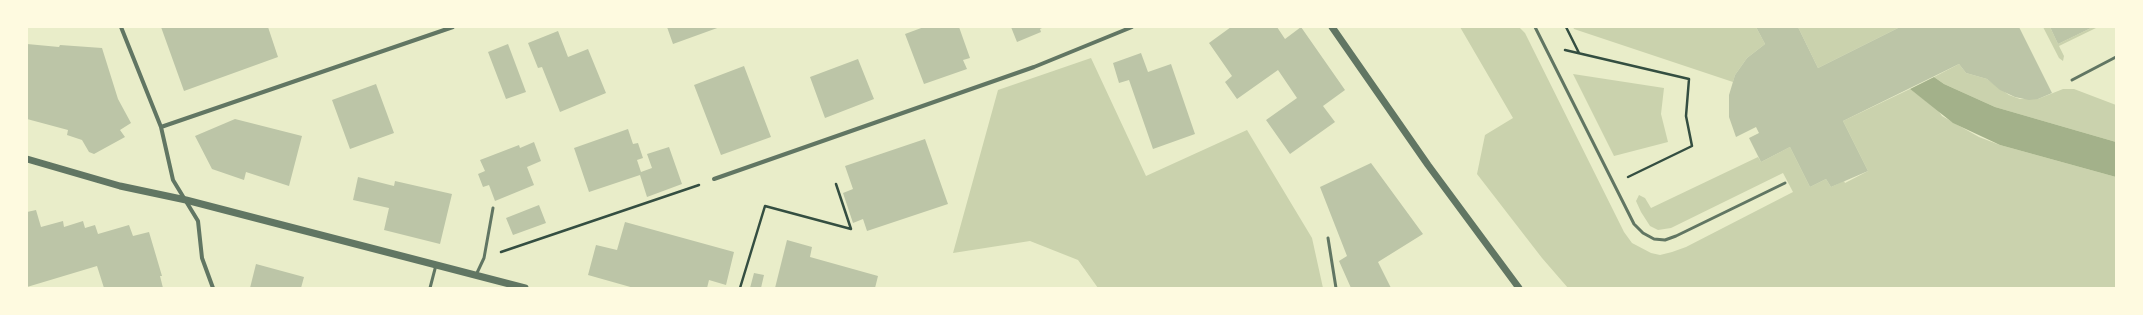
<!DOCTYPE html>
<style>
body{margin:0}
#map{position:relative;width:2143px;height:315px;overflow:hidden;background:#e9edc9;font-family:Lato,sans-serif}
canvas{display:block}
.frame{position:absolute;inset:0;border:28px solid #fefae0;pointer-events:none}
</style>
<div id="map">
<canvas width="2143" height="315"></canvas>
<div class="frame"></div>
</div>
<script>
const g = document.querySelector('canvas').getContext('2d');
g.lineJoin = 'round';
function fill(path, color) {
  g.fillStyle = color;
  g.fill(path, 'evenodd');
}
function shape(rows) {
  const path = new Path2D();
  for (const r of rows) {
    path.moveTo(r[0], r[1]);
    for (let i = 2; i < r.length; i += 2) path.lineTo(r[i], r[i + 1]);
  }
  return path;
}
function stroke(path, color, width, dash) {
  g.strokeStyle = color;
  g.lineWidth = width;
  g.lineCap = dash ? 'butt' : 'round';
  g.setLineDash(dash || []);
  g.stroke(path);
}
fill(shape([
 [1460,27,1519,27,1525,33,1624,232,1632,243,1651,253,1660,255,1672,252,1686,247,1793,192,1783,173,1671,228,1658,230,1650,226,1641,212,1636,201,1639,195,1645,198,1651,208,1758,157,1761,162,1790,147,1810,187,1826,179,1831,187,1844,181,1845,183,1868,171,1843,121,1910,89,1938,110,1942,116,1979,137,2000,145,2116,177,2116,288,1568,288,1542,258,1477,174,1485,135,1513,118],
 [1573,27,1756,27,1765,44,1747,58,1735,75,1733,82,1574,29],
 [1798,27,1900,27,1818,68],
 [2043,27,2050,27,2058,44,2093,27,2098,27,2059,46,2064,56,2063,61,2059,58],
 [1091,58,1146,176,1247,130,1312,238,1323,288,1098,288,1078,260,1030,241,953,253,998,90],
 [1959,64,1966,73,1987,79,2009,95,2020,99,2038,99,2063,89,2074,89,2116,105,2116,142,1995,107,1944,84,1934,77],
 [1573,74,1664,88,1661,114,1668,142,1614,156]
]), '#cad2ad');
fill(shape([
 [1934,77,1944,84,1995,107,2116,142,2116,177,2000,145,1953,123,1910,89]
]), '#a3b18a');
fill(shape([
 [161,27,268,27,278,57,184,91],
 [667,27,720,27,673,44],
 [924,27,959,27,970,58,963,60,967,69,924,84,905,34],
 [1011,27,1044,27,1040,29,1041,32,1017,42],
 [1231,27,1277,27,1285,39,1301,27,1345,90,1323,106,1335,122,1290,154,1266,120,1297,98,1278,70,1237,99,1225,82,1232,76,1209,43],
 [1756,27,1798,27,1818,68,1900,27,2019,27,2052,93,2038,99,2029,100,2015,97,2000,90,1987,79,1966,73,1959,64,1843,121,1868,171,1831,187,1826,179,1810,187,1790,147,1761,162,1749,138,1759,133,1756,127,1736,137,1729,117,1729,95,1735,75,1747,58,1765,44],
 [2050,27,2093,27,2058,44],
 [558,31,568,57,588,49,606,93,560,112,542,67,538,68,528,43],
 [27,44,59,47,60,45,102,48,118,99,131,123,120,130,125,137,94,154,89,152,82,140,67,135,68,130,27,119],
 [508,44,526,92,506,99,488,52],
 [1141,53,1148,72,1171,64,1195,134,1153,149,1129,80,1119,83,1113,63],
 [858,59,874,99,825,118,810,77],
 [744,66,771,137,721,155,694,85],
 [376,84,394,133,350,149,332,100],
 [235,119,302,136,289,186,246,172,244,180,212,169,195,136],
 [628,129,633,144,638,143,643,158,637,160,641,172,652,168,647,154,669,147,682,184,647,197,640,175,589,192,574,148],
 [925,139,948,204,867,231,863,219,853,223,843,193,853,189,845,166],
 [534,142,541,161,527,167,534,185,495,201,489,185,483,187,478,174,485,171,480,160,519,145,520,148],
 [1371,163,1423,234,1378,262,1391,288,1351,288,1339,261,1347,256,1320,187],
 [358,177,394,186,395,181,452,194,440,244,384,230,389,208,353,200],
 [539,205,546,223,513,235,506,218],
 [36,210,41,227,63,221,64,227,83,221,85,228,95,225,98,234,129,225,133,236,149,232,162,276,160,276,163,288,104,288,97,266,27,287,27,212],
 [625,222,734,252,726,285,709,280,707,288,634,288,588,275,596,245,617,250],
 [787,240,812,247,810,257,878,276,875,288,775,288],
 [256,264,304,277,301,288,250,288],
 [754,273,764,275,761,288,750,288]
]), '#bcc5a7');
stroke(shape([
 [1566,27,1579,53],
 [1565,50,1689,79,1686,116,1692,146,1628,177],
 [501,252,699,185],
 [740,288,765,206,851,229,836,184]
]), '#344e41', 2.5);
stroke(shape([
 [1535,27,1634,224,1643,233,1654,239,1665,240,1676,236,1785,183],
 [2072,80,2116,57],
 [1328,238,1336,288],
 [476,275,484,258,493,208],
 [430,288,436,265]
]), '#617663', 3);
stroke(shape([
 [121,27,161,127,173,180,198,221,202,258,213,288],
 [161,127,453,27],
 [714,179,1034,67,1132,27]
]), '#617663', 4);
stroke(shape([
 [1332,27,1428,165,1519,288],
 [27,159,120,186,186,200,525,288]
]), '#617663', 7);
</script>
